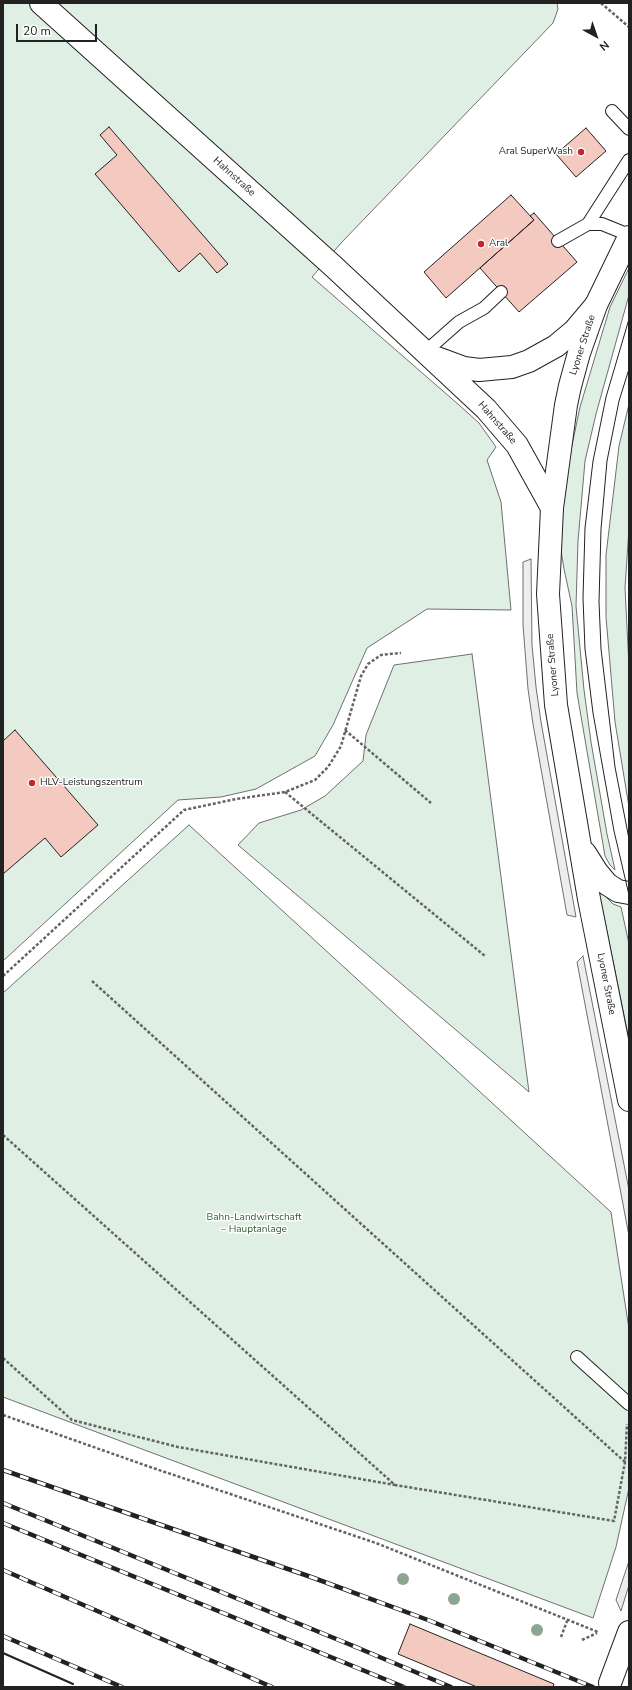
<!DOCTYPE html>
<meta charset="utf-8">
<style>
body{margin:0}
#map{position:relative;width:632px;height:1690px;overflow:hidden;background:#fff;font-family:"Nunito Sans",sans-serif}
canvas{display:block}
.frame{position:absolute;inset:0;border:4px solid #222;pointer-events:none}
.north{position:absolute;left:576px;top:16px;width:40px;height:40px;-webkit-text-stroke:3px #fff;paint-order:stroke;rotate:140deg;font-size:11px;font-weight:700;line-height:16px;text-align:center;color:#222}
.north::after{content:'';display:block;margin:auto;width:14px;height:18px;background:#222;clip-path:polygon(50% 0,100% 100%,50% 72%,0 100%)}
.scale{position:absolute;left:16px;top:24px;width:81px;height:18px;box-sizing:border-box;border:2px solid #222;border-top:0;padding-left:5px;font-size:12px;line-height:14px;white-space:nowrap;color:#222;-webkit-text-stroke:3px #fff;paint-order:stroke}
</style>
<div id="map">
<canvas width="632" height="1690"></canvas>
<div class="frame"></div>
<div class="north">N</div>
<div class="scale">20 m</div>
</div>
<script>
const g = document.querySelector('canvas').getContext('2d');
g.lineJoin = 'round';
function fill(path, color) {
  g.fillStyle = color;
  g.fill(path, 'evenodd');
}
function shape(rows) {
  const path = new Path2D();
  for (const r of rows) {
    path.moveTo(r[0], r[1]);
    for (let i = 2; i < r.length; i += 2) path.lineTo(r[i], r[i + 1]);
  }
  return path;
}
function stroke(path, color, width, dash) {
  g.strokeStyle = color;
  g.lineWidth = width;
  g.lineCap = dash ? 'butt' : 'round';
  g.setLineDash(dash || []);
  g.stroke(path);
}
function drawText(font, color, halo, rows, align = 'center') {
  g.font = font + ' "Nunito Sans",sans-serif';
  g.lineWidth = 3;
  g.setLineDash([]);
  g.textBaseline = 'middle';
  g.strokeStyle = halo;
  g.fillStyle = color;
  for (const [text, x, y, turn = 0] of rows) {
    g.save();
    g.translate(x, y);
    g.rotate((+turn || 0) * Math.PI / 180);
    g.textAlign = isNaN(turn) ? turn : align;
    if (halo) g.strokeText(text, 0, 0);
    g.fillText(text, 0, 0);
    g.restore();
  }
}
const green = shape([
 [3,3,557,3,558,9,553,23,341,243,312,277,459,405,479,423,496,447,487,460,501,502,511,610,427,609,367,648,333,725,315,756,256,789,221,797,178,800,3,961,3,3],
 [629,268,629,295,596,414,585,461,578,541,576,606,584,690,591,742,607,834,615,870,610,865,605,856,577,693,572,606,564,569,561,551,562,493,580,407,610,307,629,268],
 [629,404,629,528,625,588,629,667,629,807,615,722,606,617,606,555,619,446,629,404],
 [472,654,529,1092,238,845,259,823,301,810,325,796,363,761,366,735,394,665,472,654],
 [189,825,611,1212,629,1329,629,1488,616,1547,593,1618,3,1397,3,993,189,825],
 [597,882,605,896,613,904,621,907,629,944,629,1040,597,882]
]);
fill(green, '#e0efe3');
stroke(green, '#6f6f6f', 1);
const parking = shape([
 [531,559,532,645,536,687,541,722,576,917,567,915,533,724,528,689,523,625,523,562,531,559],
 [583,956,629,1190,629,1236,577,962,583,956],
 [629,1561,629,1585,621,1611,616,1600,629,1561]
]);
fill(parking, '#ededed');
stroke(parking, '#6f6f6f', 1);
const building = shape([
 [109,127,228,264,217,273,200,253,179,272,95,174,117,155,100,135,109,127],
 [586,128,606,151,576,177,556,154,586,128],
 [511,195,534,220,446,298,424,272,511,195],
 [534,213,577,262,519,312,480,268,534,220,530,216,534,213],
 [15,730,98,825,61,857,45,838,3,874,3,741,15,730],
 [410,1624,554,1684,553,1687,477,1687,398,1654,410,1624]
]);
fill(building, '#f3c9c0');
stroke(building, '#222', 1);
const service = shape([
 [612,111,629,129],
 [588,224,629,160],
 [558,241,588,224,602,224,629,235],
 [425,352,459,322,484,308,501,292],
 [577,1357,629,1404]
]);
const minor = shape([
 [41,3,333,266,486,409,517,445,552,508],
 [437,358,464,368,479,370,512,367,529,361,556,346,574,331,596,305]
]);
const secondary = shape([
 [629,237,596,305,579,353,570,386,566,405,552,508,548,594,556,705,589,899,629,1100],
 [585,853,597,872,607,884,618,891,629,893],
 [610,1683,629,1632]
]);
stroke(service, '#222', 14);
stroke(minor, '#222', 24);
stroke(secondary, '#222', 24);
stroke(shape([
 [601,3,629,27],
 [345,730,431,803],
 [285,792,485,956],
 [3,976,184,810,236,799,285,792,315,780,328,767,341,746,361,676,368,664,381,655,401,653],
 [92,981,625,1462],
 [3,1135,395,1485,614,1521,625,1462,627,1424],
 [3,1358,72,1420,178,1447,395,1485],
 [3,1415,150,1467,376,1543,598,1632],
 [561,1637,567,1621],
 [582,1640,597,1633]
]), '#646464', 2.5, [3, 2]);
stroke(service, '#fff', 12);
stroke(minor, '#fff', 22);
stroke(secondary, '#fff', 22);
stroke(shape([
 [629,319,606,397,593,461,585,528,583,598,585,649,593,713,614,831,629,895],
 [629,369,619,401,607,461,601,529,599,602,601,649,615,767,629,839]
]), '#222', 1);
const rail = shape([
 [3,1470,311,1577,428,1620,593,1687],
 [3,1503,351,1645,451,1687],
 [3,1523,404,1687],
 [3,1570,272,1687],
 [3,1636,122,1687]
]);
stroke(rail, '#222', 4.5);
stroke(rail, '#fff', 3, [9]);
stroke(shape([
 [3,1653,73,1684]
]), '#222', 2);
g.fillStyle = '#8da692';
for (const [x, y] of [
 [403,1579],
 [454,1599],
 [537,1630]
]) {
  g.beginPath();
  g.arc(x, y, 6, 0, 2 * Math.PI);
  g.fill();
}
for (const [x, y, r, color] of [
 [581,152,4,"#c62828"],
 [481,244,4,"#c62828"],
 [32,783,4,"#c62828"]
]) {
  const dot = new Path2D();
  dot.arc(x, y, r, 0, 2 * Math.PI);
  g.fillStyle = color;
  g.fill(dot);
  stroke(dot, '#fff', 1.5);
}
drawText('10px', '#222', '#fff', [
 ["Aral SuperWash",573,152,"right"],
 ["Aral",489,244],
 ["HLV-Leistungszentrum",40,783]
], 'left');
drawText('10px', '#222', '#fff', [
 ["Hahnstraße",234,177,42],
 ["Lyoner Straße",583,345,-72],
 ["Hahnstraße",497,423,49],
 ["Lyoner Straße",553,665,-95],
 ["Lyoner Straße",606,984,79]
]);
drawText('10px', '#2f5e38', '#fff', [
 ["Bahn-Landwirtschaft",254,1218],
 ["– Hauptanlage",254,1230]
]);
</script>
